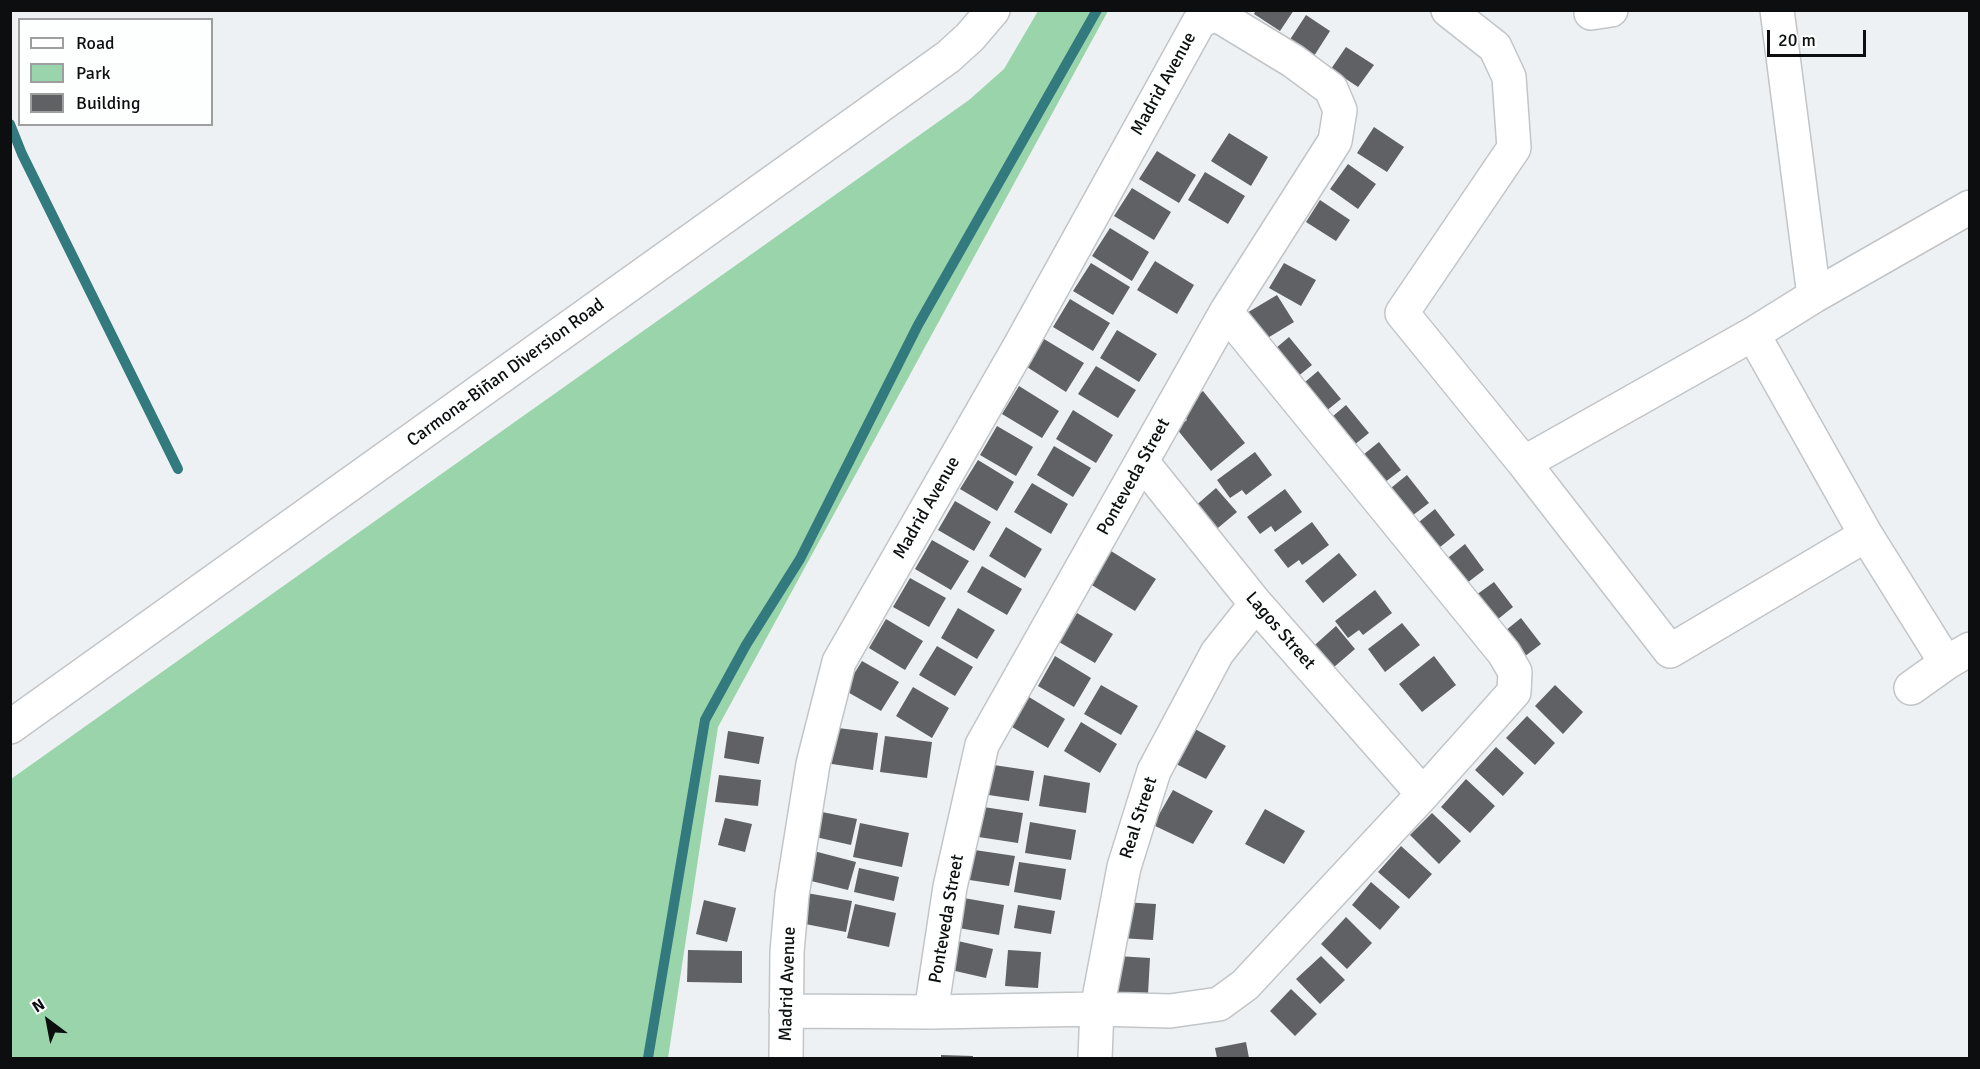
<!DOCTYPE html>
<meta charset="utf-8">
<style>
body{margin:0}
#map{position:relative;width:1980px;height:1069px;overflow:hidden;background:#eef1f4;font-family:Signika,sans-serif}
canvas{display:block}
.frame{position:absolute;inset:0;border:12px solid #0d0e0f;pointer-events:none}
.legend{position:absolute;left:18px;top:18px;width:195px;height:108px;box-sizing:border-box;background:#fdfefe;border:2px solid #9d9e9e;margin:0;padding:8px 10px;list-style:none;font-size:18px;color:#0d0e0f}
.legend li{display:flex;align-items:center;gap:12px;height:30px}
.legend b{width:30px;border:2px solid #9d9e9e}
.north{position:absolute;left:18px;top:991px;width:60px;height:60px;-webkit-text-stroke:4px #fdfefe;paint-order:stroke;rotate:328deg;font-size:16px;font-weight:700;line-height:24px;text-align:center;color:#0d0e0f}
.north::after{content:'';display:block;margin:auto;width:21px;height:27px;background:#0d0e0f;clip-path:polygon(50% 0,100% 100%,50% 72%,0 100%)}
.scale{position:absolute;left:1767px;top:30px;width:99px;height:27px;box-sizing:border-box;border:3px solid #0d0e0f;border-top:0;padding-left:8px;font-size:18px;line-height:21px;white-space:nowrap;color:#0d0e0f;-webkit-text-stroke:4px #fdfefe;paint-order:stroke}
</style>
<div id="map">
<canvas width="1980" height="1069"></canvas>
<div class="frame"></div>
<ul class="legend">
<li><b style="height:8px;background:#fff"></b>Road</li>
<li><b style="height:16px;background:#9ad4aa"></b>Park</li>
<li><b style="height:16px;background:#606164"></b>Building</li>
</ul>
<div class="north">N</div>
<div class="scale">20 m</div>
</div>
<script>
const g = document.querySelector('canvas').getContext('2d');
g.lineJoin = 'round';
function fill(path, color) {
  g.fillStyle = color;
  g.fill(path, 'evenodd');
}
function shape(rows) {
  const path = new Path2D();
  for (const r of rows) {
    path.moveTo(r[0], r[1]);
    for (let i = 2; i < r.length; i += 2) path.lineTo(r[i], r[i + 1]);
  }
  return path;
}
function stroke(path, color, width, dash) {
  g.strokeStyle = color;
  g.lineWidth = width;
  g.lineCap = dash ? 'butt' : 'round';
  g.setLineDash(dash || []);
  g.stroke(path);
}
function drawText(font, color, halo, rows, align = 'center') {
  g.font = font + ' Signika,sans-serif';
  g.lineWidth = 4.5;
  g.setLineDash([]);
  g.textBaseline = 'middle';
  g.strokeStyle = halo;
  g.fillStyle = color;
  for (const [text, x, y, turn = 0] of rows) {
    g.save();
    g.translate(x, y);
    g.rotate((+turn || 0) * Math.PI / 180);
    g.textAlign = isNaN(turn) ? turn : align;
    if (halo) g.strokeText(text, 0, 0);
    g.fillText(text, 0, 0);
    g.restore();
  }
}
fill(shape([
 [1038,11,1108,11,718,727,668,1058,11,1058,11,779,969,100,1004,69]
]), '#9ad4aa');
stroke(shape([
 [10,124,22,154,178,469],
 [648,1058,705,720,746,645,800,559,918,325,1097,10]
]), '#337a7f', 10);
fill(shape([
 [1256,10,1294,10,1280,31,1254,14],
 [1306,15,1330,31,1314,56,1289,41],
 [1346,47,1374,65,1358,87,1331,69],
 [1374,127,1404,147,1387,172,1357,153],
 [1229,133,1268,157,1251,186,1211,161],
 [1157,151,1196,175,1179,203,1139,179],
 [1348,164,1376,184,1358,209,1330,189],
 [1205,172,1245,196,1228,224,1188,200],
 [1132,188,1171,212,1154,240,1114,216],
 [1320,200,1350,220,1336,241,1306,222],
 [1110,228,1149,252,1132,281,1092,256],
 [1155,261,1194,285,1177,314,1137,290],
 [1091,263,1130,287,1113,315,1073,291],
 [1284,263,1316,280,1301,306,1269,288],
 [1277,295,1294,322,1256,345,1240,317],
 [1070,299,1110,323,1093,351,1053,327],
 [1117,330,1157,354,1139,382,1100,358],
 [1289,337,1312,365,1291,382,1269,354],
 [1044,339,1084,363,1066,392,1027,367],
 [1096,366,1136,390,1118,418,1078,394],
 [1318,371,1341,399,1320,416,1298,388],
 [1019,386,1059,411,1042,438,1002,414],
 [1203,391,1245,443,1211,471,1176,428,1187,420,1179,410],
 [1346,405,1369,433,1348,450,1326,422],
 [1073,410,1113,435,1096,463,1056,439],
 [997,426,1033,447,1016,476,980,455],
 [1379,442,1401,470,1380,486,1358,459],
 [1054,446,1091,468,1073,497,1037,475],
 [1255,452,1272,475,1246,495,1242,490,1230,498,1217,480],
 [978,460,1014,482,997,511,960,489],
 [1407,475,1429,503,1408,519,1386,492],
 [1032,483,1068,504,1051,534,1014,512],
 [1216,488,1237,512,1206,538,1186,514],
 [1285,489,1302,512,1275,532,1271,526,1260,534,1247,517],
 [955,501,991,522,974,551,938,530],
 [1435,509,1455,535,1434,552,1414,526],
 [1312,522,1329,545,1302,565,1299,560,1288,568,1274,550],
 [1006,527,1042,549,1025,578,989,556],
 [932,540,969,561,951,590,915,569],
 [1465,544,1484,570,1463,586,1444,561],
 [1111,551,1156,579,1135,611,1090,584],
 [1339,553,1357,575,1323,603,1305,581],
 [982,566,1022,589,1007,615,967,592],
 [910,578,946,598,929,627,893,607],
 [1494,582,1513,607,1492,624,1472,598],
 [1375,590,1392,613,1363,635,1359,630,1348,638,1335,621],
 [958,608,995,630,977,659,941,638],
 [1077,613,1113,634,1095,663,1059,642],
 [1521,618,1541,644,1520,660,1500,635],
 [886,619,923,641,905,670,869,648],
 [1402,623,1420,645,1385,672,1368,649],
 [1336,626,1355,649,1326,674,1307,652],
 [937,646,973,667,955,696,919,675],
 [1055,656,1091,678,1074,707,1038,686],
 [1434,656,1456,685,1422,712,1399,684],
 [862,661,899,682,881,711,844,690],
 [1101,685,1138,706,1121,735,1084,714],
 [1555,685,1583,712,1563,734,1535,706],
 [913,687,949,708,932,738,896,716],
 [1029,697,1065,719,1048,748,1012,727],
 [1527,716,1555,743,1535,765,1506,738],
 [1081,722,1117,744,1100,773,1064,751],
 [1186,724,1226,746,1206,779,1166,759],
 [830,727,878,733,873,770,825,763],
 [728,731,764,737,759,764,724,758],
 [885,736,932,742,927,778,880,772],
 [1496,747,1524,773,1503,796,1475,770],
 [987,764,1034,771,1029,801,982,794],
 [719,775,761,780,758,806,715,802],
 [1044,775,1090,783,1086,813,1039,806],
 [1466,779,1495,806,1470,833,1441,807],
 [1173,790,1213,811,1193,844,1153,825],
 [977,806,1023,813,1018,843,972,836],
 [1265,809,1305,831,1284,864,1245,844],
 [817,811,857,819,851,845,811,836],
 [1432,813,1461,841,1439,864,1410,835],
 [725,818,752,824,745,852,718,845],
 [1030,822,1076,830,1071,860,1025,853],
 [860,823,909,833,902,867,853,857],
 [1401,846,1432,874,1409,899,1378,872],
 [968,849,1015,856,1009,886,963,879],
 [810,850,856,862,848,890,803,879],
 [1019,862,1066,869,1061,900,1014,892],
 [859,868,899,877,894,901,854,892],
 [1371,882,1400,907,1380,930,1352,905],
 [801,892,852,901,846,932,795,922],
 [958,897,1004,905,999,935,953,927],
 [704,900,736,908,727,942,696,934],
 [1123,902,1156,904,1153,940,1120,938],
 [855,904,896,913,889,947,847,938],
 [1018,905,1055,911,1051,934,1014,928],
 [1346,917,1372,943,1347,969,1321,944],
 [949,939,993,949,986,978,942,968],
 [688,950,742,951,742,983,687,982],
 [1008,950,1041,952,1038,988,1005,986],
 [1117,956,1150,958,1148,994,1115,992],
 [1321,956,1345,980,1320,1004,1296,979],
 [1291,989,1317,1014,1295,1036,1270,1011],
 [1246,1042,1249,1058,1217,1058,1215,1048],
 [941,1055,973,1056,973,1058,941,1058]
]), '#606164');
const minor = shape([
 [1448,10,1495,47,1509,77,1514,148,1402,313,1524,463,1670,651,1866,535],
 [1777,10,1814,296],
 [1591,13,1611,10],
 [1753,334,1866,535,1946,663],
 [1143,463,1256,604,1423,794],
 [1524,463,1753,334,1814,296,1970,207],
 [1911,688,1946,663,1970,649],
 [786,1011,931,1012,1097,1009,1170,1011,1219,1004,1245,985,1423,794,1514,692,1515,672,1504,653,1226,312],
 [786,1058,787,952,792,895,813,764,839,662,1021,344,1199,22,1208,17,1219,16,1293,61,1331,89,1340,110,1335,141,1226,312,982,745,950,887,931,1012],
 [1095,1058,1097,1009,1124,867,1154,771,1217,653,1256,604]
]);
const secondary = shape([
 [10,727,948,57,970,37,993,10]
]);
stroke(minor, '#c2c5c8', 36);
stroke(secondary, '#c2c5c8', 36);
stroke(minor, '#fff', 33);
stroke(secondary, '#fff', 33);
drawText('18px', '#0d0e0f', '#fdfefe', [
 ["Madrid Avenue",1164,84,-61],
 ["Carmona-Biñan Diversion Road",506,373,-36],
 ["Ponteveda Street",1134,477,-61],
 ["Madrid Avenue",927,508,-60],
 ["Lagos Street",1280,631,49],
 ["Real Street",1139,818,-72],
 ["Ponteveda Street",947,919,-80],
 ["Madrid Avenue",788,984,-88]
]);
</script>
